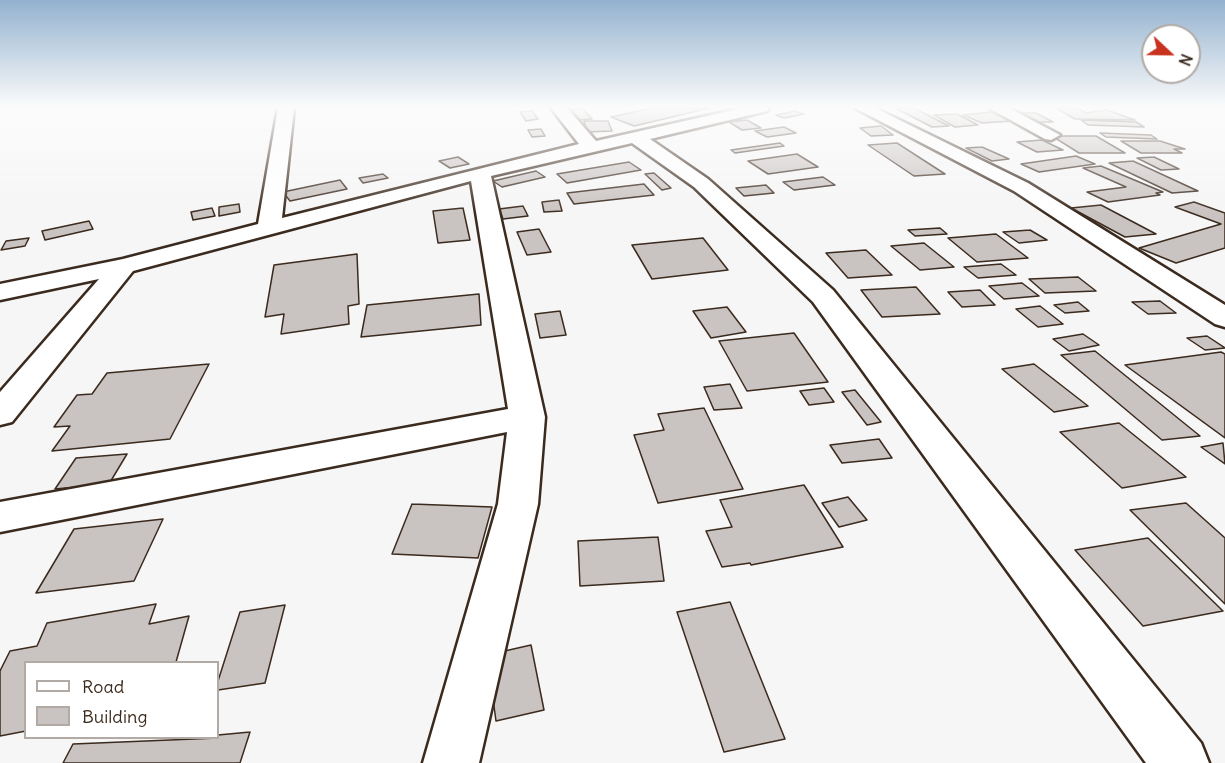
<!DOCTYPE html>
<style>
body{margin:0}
#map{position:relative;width:1225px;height:763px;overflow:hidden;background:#f7f6f6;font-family:Delius,sans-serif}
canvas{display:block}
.legend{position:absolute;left:24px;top:661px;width:195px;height:78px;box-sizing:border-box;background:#fff;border:2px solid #b1aaa5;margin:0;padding:8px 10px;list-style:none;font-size:18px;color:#3b2a1e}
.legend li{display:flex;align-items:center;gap:12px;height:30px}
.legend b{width:30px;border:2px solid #b1aaa5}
.north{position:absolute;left:1141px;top:24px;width:60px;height:60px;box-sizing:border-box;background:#fff;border:2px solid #b1aaa5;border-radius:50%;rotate:112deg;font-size:16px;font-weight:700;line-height:24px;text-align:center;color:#3b2a1e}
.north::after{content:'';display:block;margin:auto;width:21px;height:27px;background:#c8321e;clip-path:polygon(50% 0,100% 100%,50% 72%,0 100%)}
</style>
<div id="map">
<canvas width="1225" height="763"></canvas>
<ul class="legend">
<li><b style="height:8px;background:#fff"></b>Road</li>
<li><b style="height:16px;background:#c9c3c1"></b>Building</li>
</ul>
<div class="north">N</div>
</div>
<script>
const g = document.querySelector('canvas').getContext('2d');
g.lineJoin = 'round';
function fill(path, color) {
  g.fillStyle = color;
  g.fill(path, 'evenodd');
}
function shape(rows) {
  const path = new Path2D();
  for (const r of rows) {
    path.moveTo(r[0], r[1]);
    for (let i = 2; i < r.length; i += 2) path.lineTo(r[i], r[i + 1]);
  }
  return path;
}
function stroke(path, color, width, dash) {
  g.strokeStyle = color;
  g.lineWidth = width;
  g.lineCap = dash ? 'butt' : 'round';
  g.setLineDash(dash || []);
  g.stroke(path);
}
const building = shape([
 [652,108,710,108,634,126,611,117,652,108],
 [895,108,914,108,949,126,932,127,895,108],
 [1056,108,1077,108,1086,113,1107,110,1135,120,1075,119,1056,108],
 [583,109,592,119,580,120,571,110,583,109],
 [532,111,538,119,526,121,520,112,532,111],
 [795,111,804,114,784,118,776,115,795,111],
 [992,112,1012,121,982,123,963,115,992,112],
 [1017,113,1036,113,1053,122,1033,122,1017,113],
 [957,114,978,125,955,127,934,115,957,114],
 [747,120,761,128,742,130,729,122,747,120],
 [1081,120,1136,122,1144,127,1088,125,1081,120],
 [584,121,608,121,612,131,587,132,584,121],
 [881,126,893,135,871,136,860,128,881,126],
 [784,127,796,133,767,137,755,131,784,127],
 [541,129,545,136,532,137,528,130,541,129],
 [1100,133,1151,135,1157,139,1106,137,1100,133],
 [1052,136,1096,136,1125,153,1079,153,1052,136],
 [1042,140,1063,150,1037,152,1017,142,1042,140],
 [1121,141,1160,141,1185,149,1174,149,1182,153,1141,153,1121,141],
 [780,143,784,146,735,153,731,150,780,143],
 [897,143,945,174,914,176,868,145,897,143],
 [982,147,1009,159,992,161,966,148,982,147],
 [797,154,818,167,768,174,748,161,797,154],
 [1076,156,1095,164,1039,172,1021,164,1076,156],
 [458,157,469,164,450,168,439,161,458,157],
 [1154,157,1179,169,1161,170,1137,158,1154,157],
 [1133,161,1198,191,1172,193,1109,163,1133,161],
 [629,162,641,170,567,183,557,174,629,162],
 [1101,166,1163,192,1156,193,1160,195,1108,202,1087,192,1126,187,1083,168,1101,166],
 [536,171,545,177,502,187,493,181,536,171],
 [654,173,671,188,662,190,645,174,654,173],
 [383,174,388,178,363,183,359,178,383,174],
 [823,177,835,185,794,190,783,182,823,177],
 [340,180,347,189,290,201,283,192,340,180],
 [644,184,654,195,574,204,567,193,644,184],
 [766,185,774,193,744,196,736,188,766,185],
 [559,200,562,211,544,212,542,202,559,200],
 [1194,202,1225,213,1225,248,1176,263,1139,248,1221,224,1175,207,1194,202],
 [239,204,240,212,219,216,219,207,239,204],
 [1101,205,1156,234,1125,237,1071,208,1101,205],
 [523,206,528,216,503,219,499,209,523,206],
 [212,208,215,216,193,220,191,212,212,208],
 [463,208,470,240,438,243,433,211,463,208],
 [89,221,93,229,45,240,42,231,89,221],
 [940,228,947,234,915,236,908,230,940,228],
 [539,229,551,252,527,255,517,232,539,229],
 [1030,230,1047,240,1019,243,1003,232,1030,230],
 [996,234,1028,258,977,262,948,238,996,234],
 [29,238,25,246,1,250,6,241,29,238],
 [703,238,728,270,652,279,632,245,703,238],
 [924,243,954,267,920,270,891,246,924,243],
 [866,250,892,275,848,278,826,253,866,250],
 [357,254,359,304,348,306,349,324,281,334,284,314,265,317,274,265,357,254],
 [1001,264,1016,275,978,278,964,267,1001,264],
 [1078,277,1096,291,1045,293,1029,279,1078,277],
 [1022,283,1039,296,1004,299,989,286,1022,283],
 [916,287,940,314,882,317,861,290,916,287],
 [980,290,995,305,962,307,948,292,980,290],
 [479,294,481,325,361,337,367,305,479,294],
 [1160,301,1176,313,1148,314,1132,302,1160,301],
 [1078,302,1089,311,1065,313,1054,305,1078,302],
 [1040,306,1063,324,1038,327,1016,309,1040,306],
 [727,307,746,332,711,338,693,311,727,307],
 [560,311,566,335,540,338,535,314,560,311],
 [794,333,828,382,747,391,719,341,794,333],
 [1083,334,1099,345,1069,351,1053,339,1083,334],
 [1207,336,1225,348,1205,350,1187,338,1207,336],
 [1095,351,1200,436,1162,440,1061,355,1095,351],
 [1221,352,1225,354,1225,438,1125,365,1221,352],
 [209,364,170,439,52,451,70,426,54,427,77,395,92,394,107,373,209,364],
 [1034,364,1088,406,1054,412,1002,369,1034,364],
 [730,384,742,408,714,410,704,387,730,384],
 [824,388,834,402,809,405,800,391,824,388],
 [855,390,881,422,867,425,842,392,855,390],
 [704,408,743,489,658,503,634,435,664,430,658,414,704,408],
 [1119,423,1186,477,1122,488,1060,432,1119,423],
 [879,439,892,458,842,463,830,445,879,439],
 [1223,443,1225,464,1201,447,1223,443],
 [127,454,109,484,55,489,76,458,127,454],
 [804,485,843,547,751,565,750,563,722,567,706,531,732,527,720,500,804,485],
 [848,497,867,520,839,527,822,503,848,497],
 [1186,503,1225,538,1225,604,1130,510,1186,503],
 [412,504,492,507,478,558,392,554,412,504],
 [163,519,134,581,36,593,74,529,163,519],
 [658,537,664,581,580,586,578,541,658,537],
 [1148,538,1223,611,1143,626,1075,550,1148,538],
 [730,602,785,739,724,752,677,612,730,602],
 [156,604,149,624,189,616,176,662,26,662,26,731,0,736,0,671,10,651,37,646,47,623,156,604],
 [285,605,265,683,218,690,218,681,240,612,285,605],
 [531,645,544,710,496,721,487,655,531,645],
 [250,732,240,763,63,763,73,744,218,738,218,735,250,732]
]);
fill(building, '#c9c3c1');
stroke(building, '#3b2a1e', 1.5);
const minor = shape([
 [278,108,294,108,282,218,579,144,551,108,567,108,596,141,742,108,769,108,767,111,650,139,708,179,833,290,1201,743,1209,763,1146,763,813,302,694,187,632,143,491,176,545,417,538,504,479,763,423,763,498,504,507,432,0,532,0,502,508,409,471,181,133,271,12,422,0,425,0,392,99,279,0,300,0,284,123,259,258,224,278,108],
 [855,108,875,108,1028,183,1225,305,1225,327,1215,324,1014,191,855,108],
 [989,108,1009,108,1060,135,1051,140,1045,139,989,108]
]);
stroke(minor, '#3b2a1e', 5);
fill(minor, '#fff');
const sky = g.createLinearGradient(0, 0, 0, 214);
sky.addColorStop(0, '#93b2cf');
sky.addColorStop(0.5, '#fbfbfb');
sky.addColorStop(1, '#fbfbfb00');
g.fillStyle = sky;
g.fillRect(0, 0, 1225, 214);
</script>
